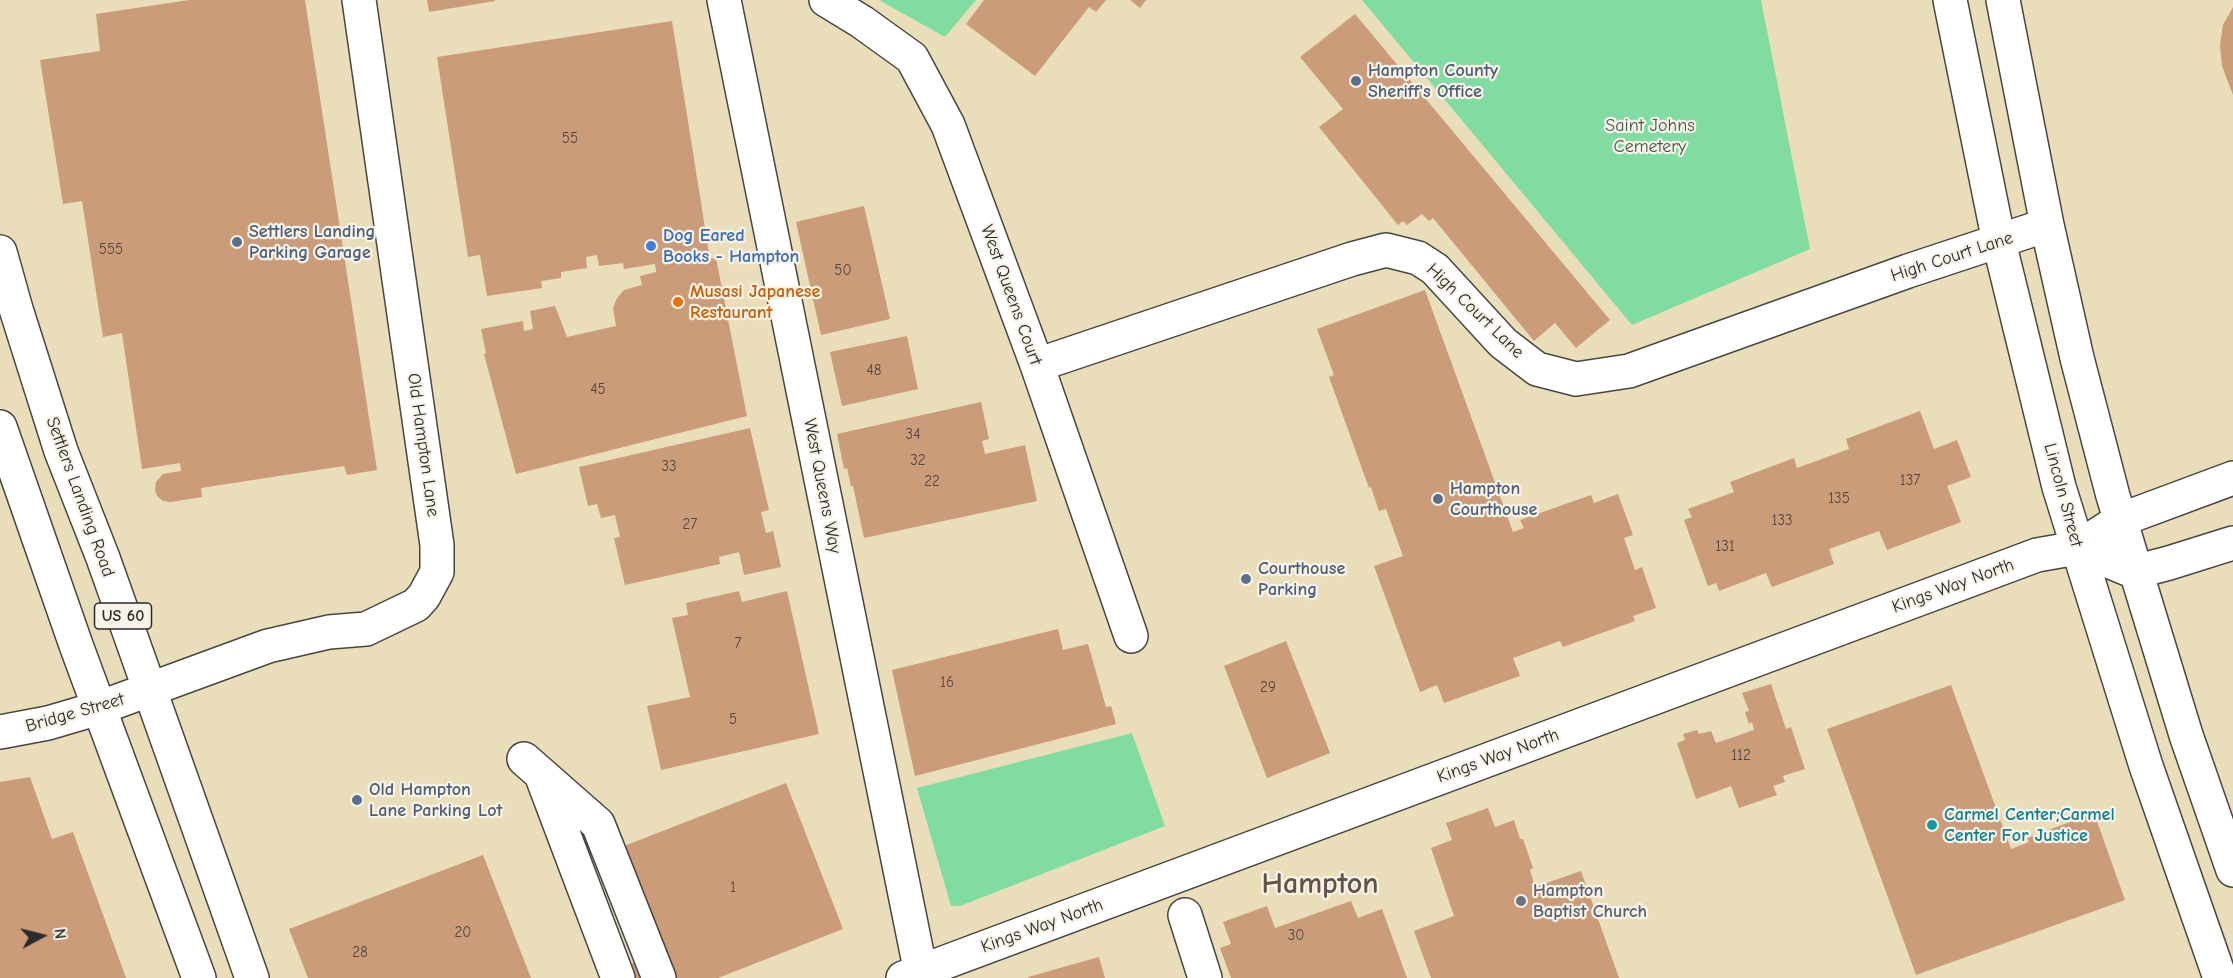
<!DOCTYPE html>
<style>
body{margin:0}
#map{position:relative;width:2233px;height:978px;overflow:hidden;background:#e9deb9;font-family:"Comic Neue",sans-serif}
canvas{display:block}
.north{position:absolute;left:12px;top:906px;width:60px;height:60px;-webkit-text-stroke:4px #f7f3e8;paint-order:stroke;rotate:83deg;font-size:16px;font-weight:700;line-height:24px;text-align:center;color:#2b2b2b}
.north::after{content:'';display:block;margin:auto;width:21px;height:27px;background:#2b2b2b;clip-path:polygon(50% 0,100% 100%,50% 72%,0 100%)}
</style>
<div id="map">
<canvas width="2233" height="978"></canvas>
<div class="north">N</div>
</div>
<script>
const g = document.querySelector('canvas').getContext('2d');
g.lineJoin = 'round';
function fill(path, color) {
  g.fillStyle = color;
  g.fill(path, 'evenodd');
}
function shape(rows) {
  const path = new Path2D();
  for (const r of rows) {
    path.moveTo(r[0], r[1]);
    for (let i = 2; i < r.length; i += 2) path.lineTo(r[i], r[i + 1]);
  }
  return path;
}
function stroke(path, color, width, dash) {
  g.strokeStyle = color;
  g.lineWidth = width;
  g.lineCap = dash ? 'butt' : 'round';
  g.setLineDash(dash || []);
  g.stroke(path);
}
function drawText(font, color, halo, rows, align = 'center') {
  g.font = font + ' "Comic Neue",sans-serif';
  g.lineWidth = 4.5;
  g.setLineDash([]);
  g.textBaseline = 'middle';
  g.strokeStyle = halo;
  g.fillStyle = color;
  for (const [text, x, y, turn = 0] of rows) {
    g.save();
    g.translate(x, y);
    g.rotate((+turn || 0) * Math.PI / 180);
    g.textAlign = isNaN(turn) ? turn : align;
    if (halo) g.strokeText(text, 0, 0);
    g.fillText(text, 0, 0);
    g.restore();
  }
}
fill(shape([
 [879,0,976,0,945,37],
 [1362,0,1761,0,1810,249,1632,325],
 [1132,733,1165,826,960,906,951,906,917,788]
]), '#81dca2');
fill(shape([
 [189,0,305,0,377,470,347,475,344,466,201,488,202,497,171,502,163,501,157,496,155,490,156,482,163,474,181,471,180,463,142,469,122,333,103,337,82,201,63,204,40,60,100,51,96,14],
 [427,0,495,0,495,1,429,12],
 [984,0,1106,0,1096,12,1089,7,1035,76,966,24],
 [1130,0,1146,0,1140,8],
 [2233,7,2233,95,2222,66,2220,45,2223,25],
 [1355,14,1610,320,1576,348,1555,323,1534,341,1433,218,1429,221,1422,214,1407,225,1403,221,1398,225,1319,127,1343,109,1300,57],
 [672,21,710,259,716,258,747,416,516,474,484,354,486,353,481,329,523,321,524,331,533,329,530,311,555,306,567,337,616,326,613,308,617,298,624,290,642,285,640,276,656,272,656,270,655,264,624,269,623,263,599,266,597,255,586,257,587,268,561,272,561,278,541,281,542,288,487,296,480,255,468,257,437,57],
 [864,206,890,319,821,335,796,222],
 [1425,290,1513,532,1524,528,1520,520,1591,495,1594,503,1618,494,1633,535,1624,538,1635,570,1642,567,1656,608,1633,616,1635,621,1563,647,1560,641,1513,658,1520,676,1444,703,1437,685,1420,692,1374,566,1403,556,1386,509,1379,511,1371,487,1369,488,1329,377,1334,375,1317,329],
 [907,336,918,389,842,406,830,352],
 [981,402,989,439,982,441,985,454,1025,445,1037,501,864,538,853,486,851,486,847,468,844,469,837,434],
 [1920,411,1934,449,1957,440,1971,477,1947,486,1961,522,1887,550,1879,531,1829,549,1834,564,1772,587,1766,573,1719,591,1716,583,1708,586,1684,520,1692,517,1688,509,1734,492,1730,482,1794,458,1797,468,1849,449,1846,439],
 [750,428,769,510,761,512,766,533,773,531,781,567,744,575,739,552,719,557,720,564,625,585,614,538,620,537,615,515,601,518,597,504,588,506,579,467],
 [739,591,742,602,787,591,819,734,661,770,647,706,690,697,672,618,688,615,686,603],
 [1058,629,1063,650,1088,644,1106,707,1111,706,1116,724,915,776,892,670],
 [1286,641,1330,753,1267,778,1224,666],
 [1771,684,1786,729,1791,727,1805,769,1783,776,1785,782,1773,786,1777,795,1739,808,1731,786,1696,799,1677,743,1685,740,1683,734,1697,730,1699,734,1711,731,1716,743,1754,730,1752,722,1749,724,1745,712,1749,711,1742,693],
 [1951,685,2011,849,2029,842,2027,838,2094,813,2125,900,1916,975,1827,729],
 [30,777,52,839,73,832,126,978,0,978,0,782],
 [786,783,843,929,718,978,608,978,607,973,664,951,624,846],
 [1488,808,1495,827,1514,820,1520,839,1523,839,1533,868,1530,870,1535,887,1581,871,1619,978,1431,978,1414,931,1454,916,1431,848,1452,840,1446,823],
 [483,855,531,978,308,978,289,929],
 [1351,901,1358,918,1382,909,1407,978,1231,978,1220,948,1231,944,1223,922,1267,906,1275,928],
 [1099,957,1105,978,1028,978,1028,977]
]), '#cb9c7a');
const minor = shape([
 [724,0,922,978],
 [826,0,862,22,912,58,948,125,1037,365,1131,636],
 [1950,0,1999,242,2059,487,2146,766,2220,978],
 [2003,0,2047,225,2077,358,2113,496,2186,735,2233,870],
 [1037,365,1352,259,1386,250,1418,258,1435,269,1503,343,1537,369,1576,379,1629,371,1908,271,2047,225],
 [2077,548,2135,572,2169,563,2233,543],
 [0,732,48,723,99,708,268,646,329,632,366,629,416,605,424,596,437,572,437,545,359,0],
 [524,759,598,824,659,978],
 [542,777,618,978],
 [1185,915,1205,978],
 [903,978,2037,555,2077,548,2120,520,2233,478]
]);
const major = shape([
 [0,252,16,309,61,451,103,558,252,978],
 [0,427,76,645,199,978]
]);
stroke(minor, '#484640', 36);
stroke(major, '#484640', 36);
stroke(minor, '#fff', 33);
stroke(major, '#fff', 33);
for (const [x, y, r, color] of [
 [1356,81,6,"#5c6f8a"],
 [237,242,6,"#5c6f8a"],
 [651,246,6,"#3f7fe0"],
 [678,302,6,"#e8710a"],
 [1438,499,6,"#5c6f8a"],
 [1246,579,6,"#5c6f8a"],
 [357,800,6,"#5c6f8a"],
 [1932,825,6,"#0f9aa8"],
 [1521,901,6,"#6b7280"]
]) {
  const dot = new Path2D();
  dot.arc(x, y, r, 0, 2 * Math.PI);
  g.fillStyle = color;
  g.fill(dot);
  stroke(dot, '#f7f3e8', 2);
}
drawText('15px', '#53473f', null, [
 ["55",570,139],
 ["555",111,250],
 ["50",843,271],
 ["48",874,371],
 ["45",598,390],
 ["34",913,435],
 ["32",918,461],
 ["33",669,467],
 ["137",1910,481],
 ["22",932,482],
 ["135",1839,499],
 ["133",1782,521],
 ["27",690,525],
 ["131",1725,547],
 ["7",738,644],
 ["16",947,683],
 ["29",1268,688],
 ["5",733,720],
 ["112",1741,756],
 ["1",733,888],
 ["20",463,933],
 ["30",1296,936],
 ["28",360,953]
]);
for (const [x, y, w] of [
 [123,616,57]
]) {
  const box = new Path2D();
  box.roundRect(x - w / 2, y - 13, w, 26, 4.5);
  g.fillStyle = '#f7f3e8';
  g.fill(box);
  stroke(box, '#2b2b2b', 1.5);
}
drawText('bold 16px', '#2b2b2b', null, [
 ["US 60",123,616]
]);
drawText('bold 18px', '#4e5e75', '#f7f3e8', [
 ["Hampton County",1368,71],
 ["Sheriff's Office",1368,92],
 ["Settlers Landing",249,232],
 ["Parking Garage",249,253],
 ["Hampton",1450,489],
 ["Courthouse",1450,510],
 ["Courthouse",1258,569],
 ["Parking",1258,590],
 ["Old Hampton",369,790],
 ["Lane Parking Lot",369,811]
], 'left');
drawText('18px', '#405749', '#f7f3e8', [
 ["Saint Johns",1650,126],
 ["Cemetery",1650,147]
]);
drawText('bold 18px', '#366cbe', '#f7f3e8', [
 ["Dog Eared",663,236],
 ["Books - Hampton",663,257]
], 'left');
drawText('18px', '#2b2b2b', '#f7f3e8', [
 ["High Court Lane",1952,257,-18],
 ["West Queens Court",1011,295,70],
 ["High Court Lane",1475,311,44],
 ["Old Hampton Lane",423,445,82],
 ["West Queens Way",822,486,79],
 ["Lincoln Street",2063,495,75],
 ["Settlers Landing Road",80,497,70],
 ["Kings Way North",1953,586,-20],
 ["Bridge Street",75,713,-16],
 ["Kings Way North",1498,756,-20],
 ["Kings Way North",1042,926,-20]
]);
drawText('bold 18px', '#c56008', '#f7f3e8', [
 ["Musasi Japanese",690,292],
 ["Restaurant",690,313]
], 'left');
drawText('bold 18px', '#0d838f', '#f7f3e8', [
 ["Carmel Center;Carmel",1944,815],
 ["Center For Justice",1944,836]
], 'left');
drawText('bold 18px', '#5b616d', '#f7f3e8', [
 ["Hampton",1533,891],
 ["Baptist Church",1533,912]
], 'left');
drawText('bold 30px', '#635347', '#f7f3e8', [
 ["Hampton",1320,885]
]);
</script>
